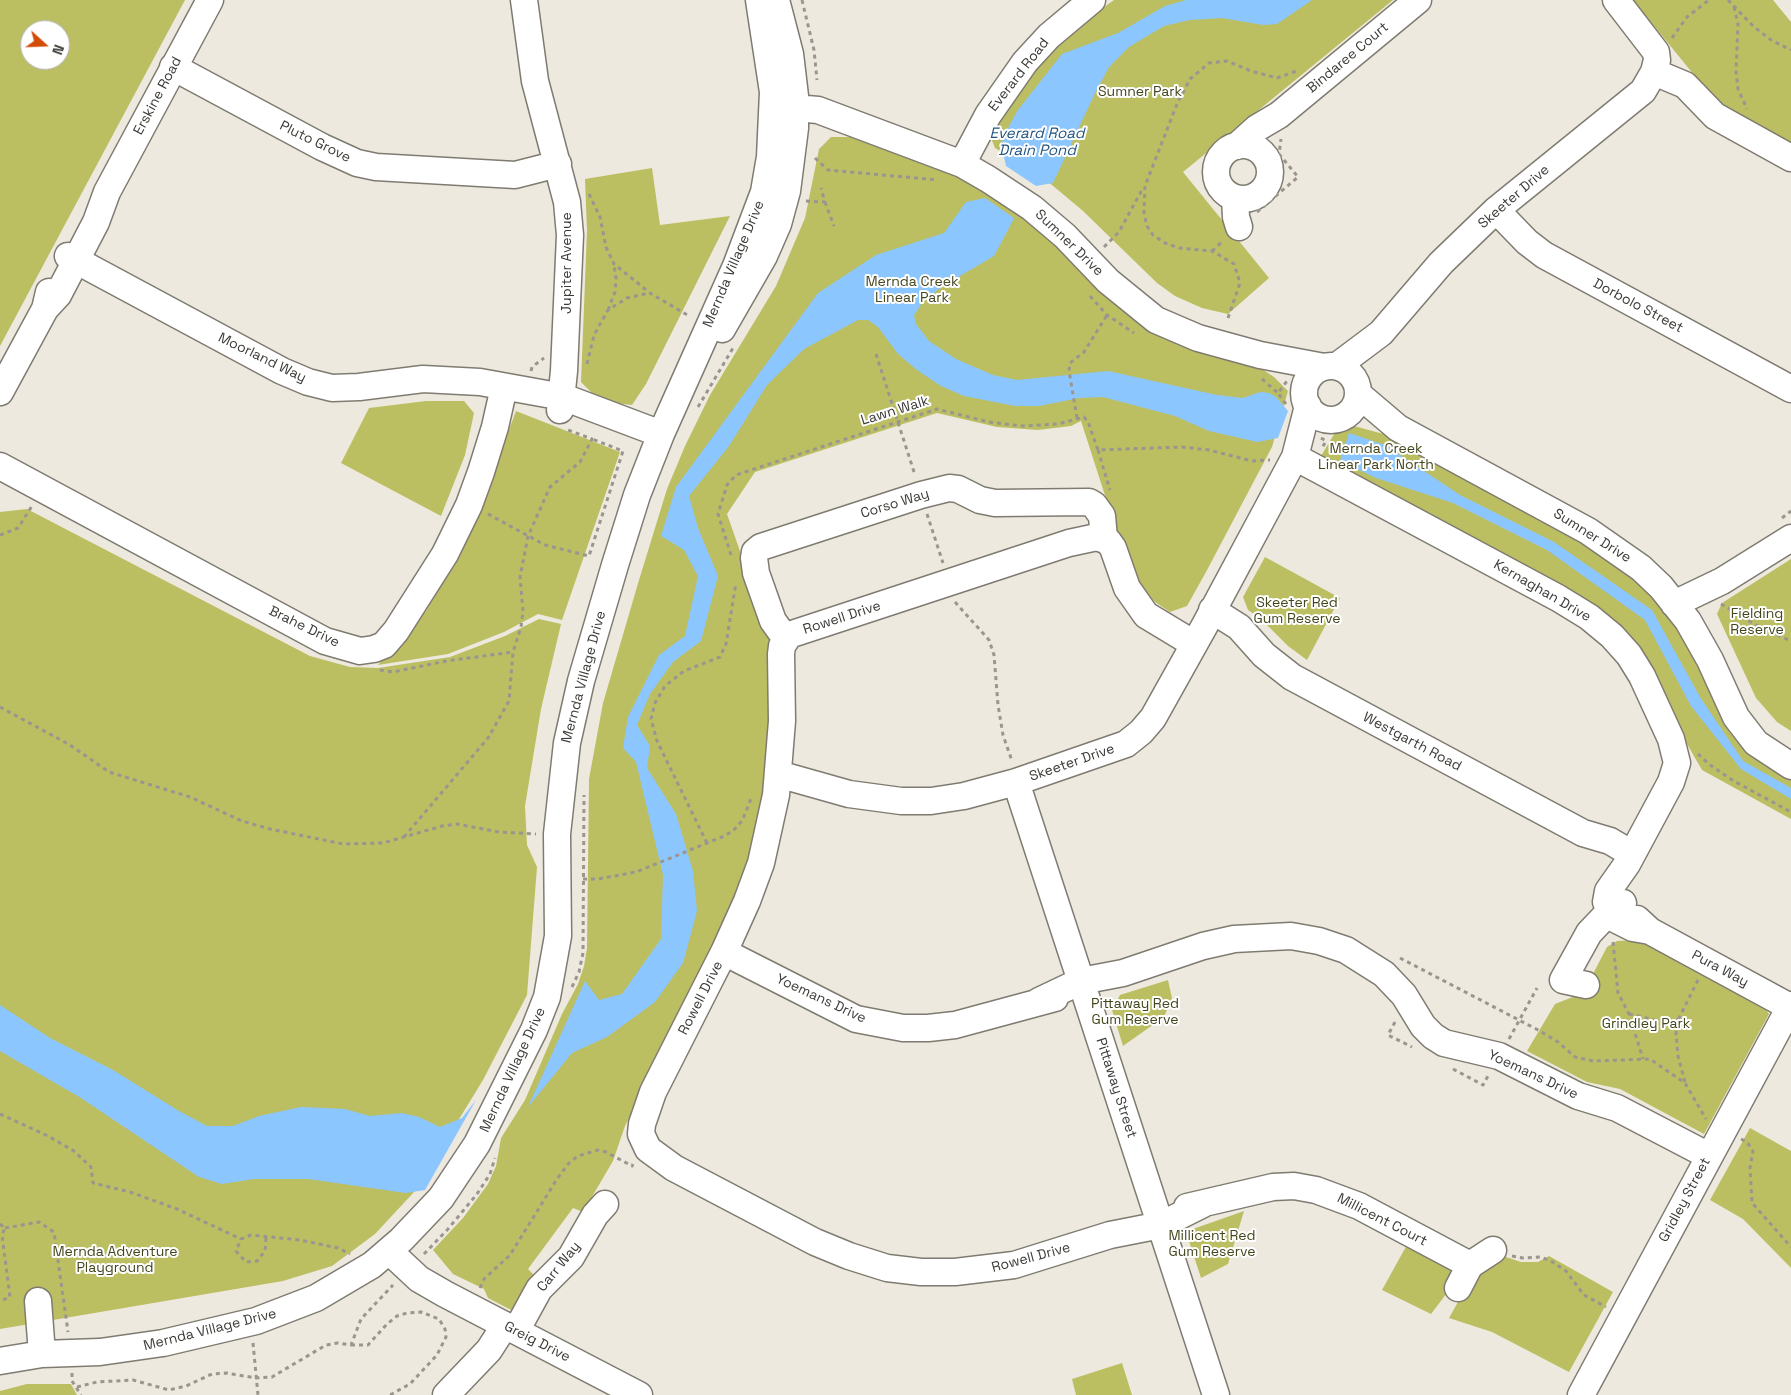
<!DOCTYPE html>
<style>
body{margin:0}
#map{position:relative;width:1791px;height:1395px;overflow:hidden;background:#eee9de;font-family:"Space Grotesk",sans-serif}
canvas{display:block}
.north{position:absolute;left:20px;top:20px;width:50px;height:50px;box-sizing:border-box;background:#fff;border:1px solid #b1b1af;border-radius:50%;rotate:110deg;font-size:14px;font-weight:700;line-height:20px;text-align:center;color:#3d3b37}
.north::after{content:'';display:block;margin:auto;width:18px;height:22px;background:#d14c09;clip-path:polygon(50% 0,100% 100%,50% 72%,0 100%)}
</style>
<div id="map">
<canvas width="1791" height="1395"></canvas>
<div class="north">N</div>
</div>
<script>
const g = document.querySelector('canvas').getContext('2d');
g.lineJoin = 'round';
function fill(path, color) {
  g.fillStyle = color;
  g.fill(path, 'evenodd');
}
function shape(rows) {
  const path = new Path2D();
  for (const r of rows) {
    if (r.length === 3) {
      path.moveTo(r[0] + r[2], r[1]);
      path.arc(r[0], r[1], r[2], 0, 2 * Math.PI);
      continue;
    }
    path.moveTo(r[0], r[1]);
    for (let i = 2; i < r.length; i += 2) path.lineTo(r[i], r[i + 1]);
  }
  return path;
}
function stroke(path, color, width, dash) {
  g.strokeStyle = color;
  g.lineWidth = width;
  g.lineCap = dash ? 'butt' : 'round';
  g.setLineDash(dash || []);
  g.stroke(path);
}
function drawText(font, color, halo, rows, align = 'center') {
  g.font = font + ' "Space Grotesk",sans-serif';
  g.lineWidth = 4;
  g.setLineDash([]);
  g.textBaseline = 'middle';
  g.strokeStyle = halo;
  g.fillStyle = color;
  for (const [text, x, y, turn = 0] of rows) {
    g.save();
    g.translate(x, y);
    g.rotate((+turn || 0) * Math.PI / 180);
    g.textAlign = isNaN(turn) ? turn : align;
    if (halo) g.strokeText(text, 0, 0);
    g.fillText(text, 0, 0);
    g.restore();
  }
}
fill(shape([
 [0,0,185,0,0,346],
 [30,30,60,30,60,60,30,60],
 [1114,0,1393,0,1183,172,1269,278,1228,314,1202,308,1175,296,1157,283,1083,211,1052,185,995,148,989,133,1037,64,1084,21],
 [1633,0,1773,0,1791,22,1791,142,1716,102],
 [831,137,859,137,968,177,1030,219,1108,297,1135,320,1171,341,1259,367,1274,377,1288,391,1272,447,1206,572,1187,606,1170,612,1155,602,1131,576,1081,421,1071,426,1038,430,997,427,937,413,755,472,727,514,769,634,775,669,770,789,751,872,625,1126,613,1161,583,1212,573,1208,528,1269,538,1279,517,1313,488,1298,484,1289,453,1274,433,1250,463,1218,488,1184,496,1166,501,1138,525,1100,562,1014,578,984,584,966,587,948,589,779,603,703,639,580,667,489,685,446,710,395,776,286,805,218,819,149],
 [652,168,660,225,730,216,646,384,632,405,615,403,592,393,581,382,587,231,585,179],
 [426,401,464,401,474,413,465,455,441,516,341,463,369,408],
 [516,411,620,452,562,620,538,614,504,632,448,654,378,665,426,611,475,521],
 [1354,426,1387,435,1615,562,1664,607,1791,776,1791,819,1702,770,1618,624,1576,593,1321,456,1336,431,1339,428],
 [27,509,310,656,350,667,378,668,450,657,505,636,539,619,561,624,541,709,525,806,527,845,537,867,527,995,483,1080,415,1191,375,1234,332,1266,283,1281,0,1329,0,512],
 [1265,557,1340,598,1307,660,1288,646,1261,619,1248,610,1243,597],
 [1791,559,1791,731,1777,722,1756,698,1717,614,1722,603],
 [1640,940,1764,1007,1769,1014,1704,1134,1620,1089,1587,1082,1527,1051,1555,1004,1583,993,1607,947,1617,941],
 [1168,980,1172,998,1164,1017,1123,1046,1112,1010,1120,995],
 [1750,1128,1791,1151,1791,1268,1743,1219,1710,1200],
 [1244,1211,1228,1264,1201,1278,1189,1241,1193,1229],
 [1408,1243,1452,1269,1454,1275,1450,1289,1431,1314,1382,1290],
 [1500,1255,1521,1262,1538,1262,1549,1256,1613,1292,1569,1372,1492,1332,1449,1318,1472,1277],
 [1122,1363,1132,1395,1076,1395,1072,1379],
 [27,1384,71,1384,77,1395,0,1395,0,1391]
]), '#bbbf62');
fill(shape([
 [1186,0,1312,0,1277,24,1263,25,1222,18,1190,20,1164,26,1129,47,1109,67,1095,93,1053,183,1036,186,1006,166,1001,144,1009,126,1018,110,1062,54,1118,33,1165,6],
 [985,198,1014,218,1009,228,994,256,943,286,923,301,914,316,916,324,929,341,956,359,993,375,1017,380,1108,371,1217,395,1243,398,1260,392,1269,393,1276,397,1288,411,1278,438,1257,442,1240,438,1209,431,1175,416,1103,397,1079,398,1039,406,1015,406,964,396,941,386,917,370,898,354,878,327,868,320,858,320,804,349,767,385,729,446,689,496,698,528,718,576,701,641,673,662,650,694,637,725,650,746,647,768,676,814,693,871,697,911,683,963,655,1002,607,1037,572,1053,528,1107,585,981,599,1000,622,994,661,939,663,875,636,762,623,748,628,717,659,655,685,636,698,576,684,550,661,536,676,487,818,293,876,255,944,233,966,202],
 [1349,433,1385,445,1460,495,1554,542,1652,610,1700,697,1743,761,1791,788,1791,799,1741,769,1691,706,1645,620,1547,550,1453,503,1376,478,1340,461],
 [0,1005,50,1038,113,1070,179,1111,207,1126,233,1126,259,1116,301,1107,345,1109,370,1116,402,1113,419,1117,440,1127,462,1118,476,1100,425,1190,406,1193,308,1179,254,1179,222,1184,199,1177,81,1098,0,1051]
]), '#8cc6fe');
const minor = shape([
 [524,0,535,81,567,202,570,235,564,371,560,410],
 [173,67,322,147,357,163,376,167,515,175,558,164],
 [1654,72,1685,85,1715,116,1791,158],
 [773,117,795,108,818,110,962,164,988,179,1032,208,1065,236,1108,281,1156,320,1198,338,1260,355,1324,367],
 [1243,172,27],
 [1237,146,1257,128,1279,115,1418,0],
 [962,164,988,115,1025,62,1049,36,1092,0],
 [1235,198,1236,217,1239,227],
 [1496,210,1527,242,1544,255,1791,389],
 [68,256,282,371,308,382,332,388,359,387,423,379,480,382,563,397,661,434],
 [45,309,58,295,96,222,107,192,210,0],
 [722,329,764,256,778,224,787,191,795,128,795,96,790,54,776,0],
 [1337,366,1381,333,1441,263,1496,210,1643,91,1654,72,1657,60,1656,52,1616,0],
 [1331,393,27],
 [0,392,45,309,49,292],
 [1358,394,1398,428,1588,531,1641,568,1661,587,1688,621,1710,660,1736,717,1756,743,1791,766],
 [1295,457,1558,598,1589,617,1612,636,1629,655,1642,676,1671,739,1677,763,1671,782,1627,864,1608,891,1606,902,1615,919,1633,928,1650,931],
 [0,466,325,641,360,651,374,649,384,645,396,631,445,554,469,505,481,472,495,427,504,387],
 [1674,604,1722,581,1791,538],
 [1212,610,1239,627,1264,655,1292,677,1583,833,1610,841,1632,854],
 [786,639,773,621,756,573,754,558,755,552,761,547,921,495,949,488,958,489,980,500,995,503,1089,502,1094,505,1102,516,1104,539],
 [1194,644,1146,615,1127,588,1113,548,1108,541,1097,537,1069,543,789,635,782,646,781,654,782,721,776,795,761,863,747,901,724,952,653,1092,642,1124,641,1134,648,1149,674,1168,815,1242,849,1256,887,1268,921,1272,955,1272,1014,1265,1110,1235,1161,1225,1203,1204],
 [778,774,849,794,901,801,931,801,964,796,1016,782,1126,744,1141,732,1153,718,1205,625,1295,457,1308,406],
 [1016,782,1216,1395],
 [1637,919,1650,931,1790,1007],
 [724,952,856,1019,903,1028,928,1028,955,1025,1055,998],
 [1586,985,1563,980,1589,933,1609,912,1623,903],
 [1039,1001,1081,981,1123,973,1203,946,1234,939,1291,936,1319,941,1346,950,1384,974,1404,995,1423,1026,1433,1036,1444,1043,1499,1056,1578,1096,1617,1108,1709,1156],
 [1187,1207,1273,1187,1294,1186,1316,1190,1359,1206,1470,1265],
 [389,1251,419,1279,445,1294,639,1395],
 [1458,1288,1470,1265,1493,1250],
 [38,1301,42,1354],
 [516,1331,539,1289,571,1257,595,1215,605,1204],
 [0,1361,42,1354,100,1352,163,1343,256,1321,316,1298,372,1265,401,1240,441,1198,477,1144,534,1030,547,997,558,936,557,834,567,743,581,681,615,565,637,495,661,434,736,266,764,192,770,157,773,92,759,0],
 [446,1395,489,1350,505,1325],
 [1581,1395,1791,1005]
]);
stroke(minor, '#7f7b71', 29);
stroke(shape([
 [802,0,814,50,817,80],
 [1728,0,1753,26,1771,40,1791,50],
 [1734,7,1738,24,1736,72,1738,89,1747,109],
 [1672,38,1687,17,1709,0],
 [815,158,828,170,938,180],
 [589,194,600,217,606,247,614,264,650,293,689,316],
 [806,201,825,202,821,188],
 [825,202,834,226],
 [1257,212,1298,177,1279,154,1281,139],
 [1104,247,1119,232,1143,188],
 [1212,251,1224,240],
 [1090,296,1107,315,1134,333],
 [608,310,615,292,616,279,614,265],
 [1228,318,1240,283,1234,264,1212,251,1179,248,1165,243,1153,235,1147,226,1144,213,1145,186,1177,104,1190,79,1209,63,1227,61,1251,71,1277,78,1297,71],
 [876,354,915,475],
 [587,364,594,335,608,310,627,298,649,293],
 [531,371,532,367,544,358],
 [1262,379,1278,393],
 [1286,404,1278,393,1287,381],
 [698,407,733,348],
 [1077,418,1069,371,1070,363,1084,352,1107,315],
 [1321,438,1326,441,1322,448],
 [1098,450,1110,490],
 [488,514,545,545,589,556,623,451,592,439],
 [927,514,943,563],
 [1782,518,1791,511],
 [0,535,18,528,32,506],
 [731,555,718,514,727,485,736,475,937,409,989,422,1022,426,1058,424,1084,417,1088,422,1098,450,1182,447,1209,450,1252,461,1270,460],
 [955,602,989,640,994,655,998,705,1003,735,1012,761],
 [1721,604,1754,624,1791,641],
 [380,670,393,672,446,661,513,652],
 [0,707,70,745,109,772,190,797,242,821,270,829,343,844,383,843,442,826,457,824,499,832,536,834],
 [1698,754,1710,765,1732,780,1791,812],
 [404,837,488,738,509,701,513,652,521,627,523,611,520,577,528,536,550,487,580,462,592,439,568,430],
 [707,843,657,741,651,719,655,703,665,686,684,671,720,657,726,644,736,583],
 [583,879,598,879,636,872,722,837,733,831,742,821,751,799],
 [1613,942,1618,993,1629,1014,1643,1059],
 [1400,958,1540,1031,1558,1042,1575,1057,1593,1061,1650,1059,1685,1083,1706,1119],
 [572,987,579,972,583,953,584,795],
 [1629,1014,1659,1021,1678,1020],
 [1395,1022,1388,1035,1412,1047],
 [1509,1039,1537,988],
 [1453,1069,1483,1085,1489,1074],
 [1685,1082,1678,1056,1676,1033,1678,1020,1698,980],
 [0,1114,48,1136,74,1151,91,1167,93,1183,130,1192,177,1209,241,1239],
 [1741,1139,1747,1142,1753,1151,1750,1168,1752,1203,1791,1247],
 [0,1224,5,1228,2,1235,10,1297,0,1301],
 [5,1228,39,1222,54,1232,68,1332],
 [266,1238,265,1251,257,1261,246,1262,236,1251,241,1239,251,1235,300,1240,338,1248,350,1254],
 [424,1254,448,1229,477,1194,490,1174,495,1158],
 [1512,1256,1523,1258,1541,1257,1551,1261,1566,1271,1584,1295,1606,1307],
 [480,1288,484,1279,510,1255,557,1179,569,1163,578,1156,598,1150,606,1152,632,1166,633,1164],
 [253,1343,258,1395],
 [351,1345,368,1345,387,1324,397,1316,407,1313,421,1312,439,1319,445,1329,446,1337,437,1355,410,1384,390,1395],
 [72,1373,72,1381,81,1395],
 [77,1387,97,1382,133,1380,169,1390,186,1386,212,1374,226,1373,256,1378,272,1377,326,1345,338,1343,351,1345,361,1319,393,1285]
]), '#9a968f', 3, [4, 4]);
stroke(minor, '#fff', 26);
drawText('14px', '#3d3b37', '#fff', [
 ["Bindaree Court",1348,58,-40],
 ["Everard Road",1019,75,-52],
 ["Erskine Road",158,96,-62],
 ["Pluto Grove",315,142,26],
 ["Skeeter Drive",1514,197,-41],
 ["Sumner Drive",1069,243,44],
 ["Jupiter Avenue",567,263,-90],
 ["Mernda Village Drive",734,264,-67],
 ["Dorbolo Street",1638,306,28],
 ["Moorland Way",262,358,26],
 ["Lawn Walk",895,411,-17],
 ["Corso Way",895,504,-17],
 ["Sumner Drive",1592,536,32],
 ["Kernaghan Drive",1542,591,30],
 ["Rowell Drive",842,618,-18],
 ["Brahe Drive",304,627,26],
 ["Mernda Village Drive",584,677,-75],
 ["Westgarth Road",1412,742,28],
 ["Skeeter Drive",1072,763,-19],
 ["Pura Way",1720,969,28],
 ["Rowell Drive",701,998,-63],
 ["Yoemans Drive",821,999,25],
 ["Mernda Village Drive",513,1070,-65],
 ["Yoemans Drive",1533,1075,25],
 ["Pittaway Street",1116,1088,72],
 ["Gridley Street",1685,1200,-62],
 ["Millicent Court",1382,1220,27],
 ["Rowell Drive",1031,1258,-15],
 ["Carr Way",559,1267,-51],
 ["Mernda Village Drive",210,1330,-14],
 ["Greig Drive",537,1342,27]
]);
drawText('14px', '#44461c', '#fff', [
 ["Sumner Park",1140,92],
 ["Mernda Creek",912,282],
 ["Linear Park",912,298],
 ["Mernda Creek",1376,449],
 ["Linear Park North",1376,465],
 ["Skeeter Red",1297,603],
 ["Gum Reserve",1297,619],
 ["Fielding",1757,614],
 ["Reserve",1757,630],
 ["Pittaway Red",1135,1004],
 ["Gum Reserve",1135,1020],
 ["Grindley Park",1646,1024],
 ["Millicent Red",1212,1236],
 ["Gum Reserve",1212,1252],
 ["Mernda Adventure",115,1252],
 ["Playground",115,1268]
]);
drawText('italic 15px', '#225583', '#fff', [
 ["Everard Road",1037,134],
 ["Drain Pond",1037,151]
]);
</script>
